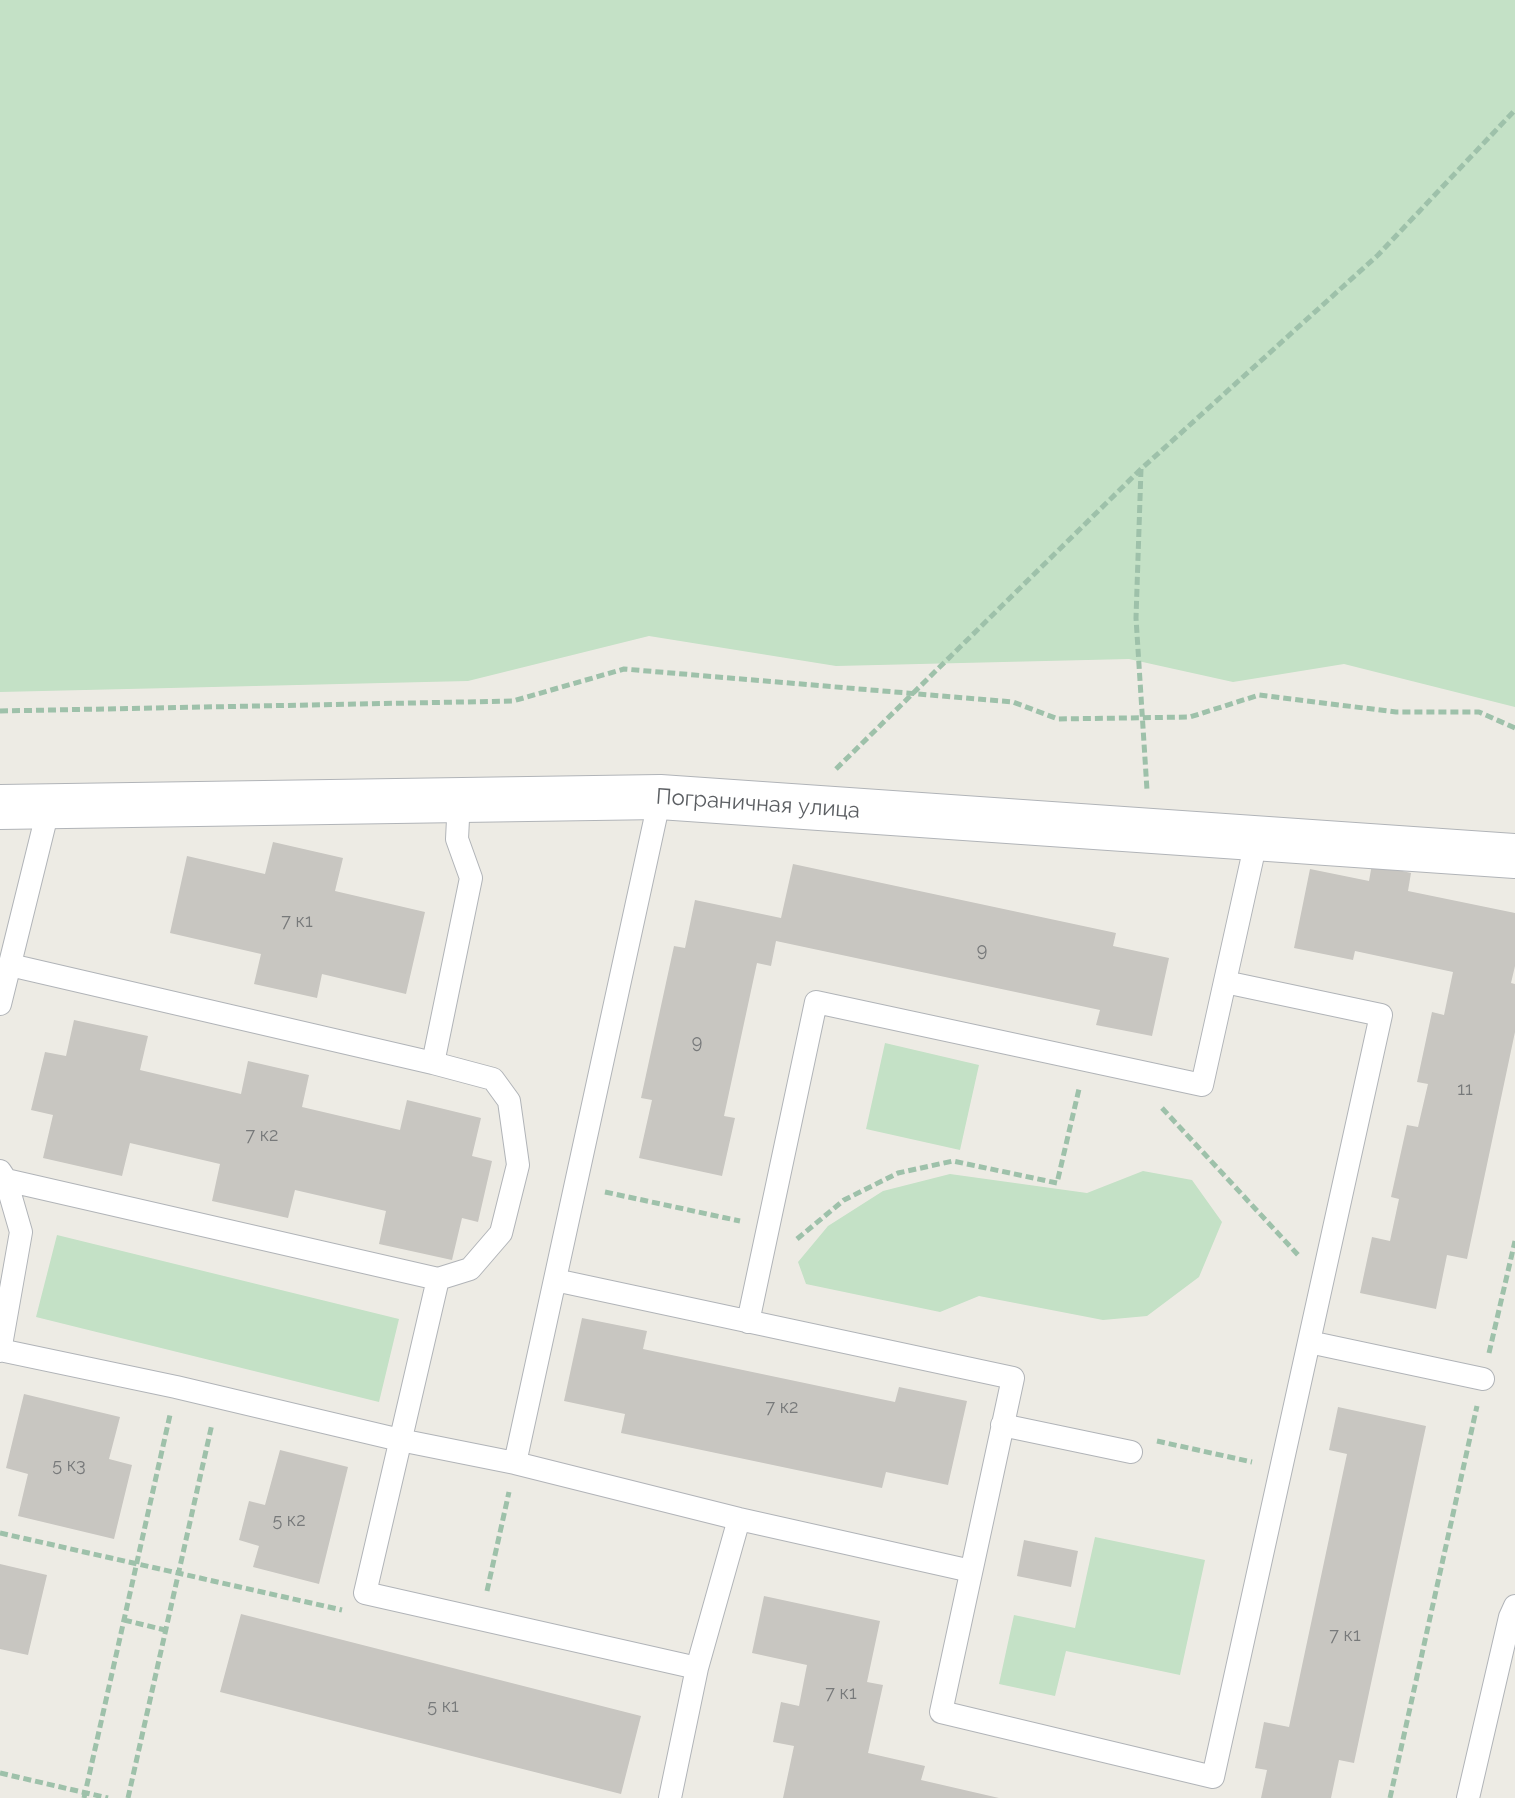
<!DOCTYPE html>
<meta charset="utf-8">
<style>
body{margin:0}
canvas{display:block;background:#edebe4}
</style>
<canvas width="1515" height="1798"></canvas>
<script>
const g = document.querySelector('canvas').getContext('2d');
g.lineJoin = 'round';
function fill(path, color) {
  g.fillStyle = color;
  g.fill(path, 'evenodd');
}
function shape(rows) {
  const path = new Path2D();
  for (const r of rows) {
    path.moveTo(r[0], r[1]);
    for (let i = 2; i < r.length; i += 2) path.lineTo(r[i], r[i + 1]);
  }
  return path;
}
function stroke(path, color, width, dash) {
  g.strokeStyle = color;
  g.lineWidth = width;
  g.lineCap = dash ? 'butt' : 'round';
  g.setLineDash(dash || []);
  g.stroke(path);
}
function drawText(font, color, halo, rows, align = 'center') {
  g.font = font + ' Raleway,sans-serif';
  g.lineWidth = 7;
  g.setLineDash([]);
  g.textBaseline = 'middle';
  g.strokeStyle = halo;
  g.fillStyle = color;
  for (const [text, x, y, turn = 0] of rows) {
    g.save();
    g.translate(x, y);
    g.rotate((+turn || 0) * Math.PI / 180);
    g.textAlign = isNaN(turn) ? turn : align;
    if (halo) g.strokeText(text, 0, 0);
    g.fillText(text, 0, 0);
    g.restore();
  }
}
fill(shape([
 [0,0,1515,0,1515,707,1344,664,1233,682,1129,659,836,666,649,636,468,681,0,692],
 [885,1043,979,1065,960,1150,866,1129],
 [1143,1171,1192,1180,1222,1222,1199,1277,1147,1316,1103,1320,979,1296,940,1312,806,1284,798,1262,828,1226,883,1191,950,1174,1087,1193],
 [57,1235,399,1319,379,1402,36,1317],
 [1095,1537,1205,1560,1180,1675,1066,1651,1055,1696,999,1684,1014,1615,1075,1628]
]), '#c4e1c6');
fill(shape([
 [273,842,343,858,335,891,425,912,406,994,322,974,317,998,254,984,261,954,170,933,187,856,265,874],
 [793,864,1116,933,1113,946,1169,958,1152,1036,1096,1025,1100,1010,776,941,771,966,757,963,724,1116,735,1118,722,1176,639,1158,652,1100,641,1098,674,946,685,948,695,900,781,918],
 [1372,864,1411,873,1408,891,1515,913,1515,966,1511,983,1515,984,1515,1032,1467,1259,1447,1255,1436,1309,1360,1293,1372,1237,1390,1241,1399,1199,1391,1197,1407,1125,1418,1127,1428,1084,1417,1082,1432,1012,1444,1015,1453,972,1355,951,1353,960,1294,948,1310,869,1369,881],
 [74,1020,148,1036,140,1070,241,1094,248,1061,309,1075,302,1107,400,1130,407,1100,481,1118,472,1156,492,1161,478,1222,462,1218,452,1260,379,1244,386,1211,295,1190,288,1218,212,1201,220,1164,130,1143,122,1176,43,1158,53,1115,31,1110,45,1052,66,1056],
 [582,1318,647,1331,643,1349,895,1402,899,1387,967,1401,948,1485,886,1472,882,1488,621,1433,625,1414,564,1401],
 [24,1394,120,1417,109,1459,132,1465,114,1539,18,1516,28,1474,6,1468],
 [1338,1407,1426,1426,1354,1763,1339,1760,1331,1798,1261,1798,1267,1770,1255,1768,1264,1722,1289,1727,1347,1454,1329,1450],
 [280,1450,348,1467,319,1584,253,1567,259,1546,239,1540,249,1501,265,1505],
 [1024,1540,1078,1551,1071,1587,1017,1576],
 [0,1564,47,1575,28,1655,0,1649],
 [764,1596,880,1621,867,1682,883,1685,868,1753,925,1766,921,1780,999,1798,783,1798,794,1746,773,1742,781,1702,799,1706,807,1665,752,1653],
 [241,1614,641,1716,621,1794,220,1692]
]), '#c8c6c1');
const service = shape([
 [459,799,457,839,471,878,433,1063,493,1079,509,1101,518,1165,501,1233,470,1269,438,1279,365,1593,697,1668],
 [10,965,433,1063],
 [0,1004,49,806],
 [0,1171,6,1180,438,1279],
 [555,1280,1013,1378,941,1712,1213,1777,1381,1015,1225,982],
 [748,1322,816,1002,1202,1085,1257,837],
 [1309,1342,1483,1379],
 [0,1350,176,1387,400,1440,515,1463,739,1519,971,1571],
 [0,1351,21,1232,6,1180],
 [1002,1425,1131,1452],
 [515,1463,660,797],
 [670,1798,697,1668,739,1519],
 [1468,1798,1510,1617,1515,1606]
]);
const minor = shape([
 [0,807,660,797,1515,856]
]);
stroke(service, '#b1b4b8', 24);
stroke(minor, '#b1b4b8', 46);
stroke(shape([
 [1141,469,1136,618,1147,790],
 [0,711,513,701,624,669,1013,702,1058,719,1190,717,1259,695,1396,712,1479,712,1515,728],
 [836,769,1141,469,1378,255,1515,110],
 [1162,1108,1299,1256],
 [605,1192,740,1221],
 [797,1239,844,1200,898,1173,953,1161,1057,1183,1079,1089],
 [1489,1353,1515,1241],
 [1157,1441,1252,1462],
 [0,1533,342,1610],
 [487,1591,509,1492],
 [124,1620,165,1630],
 [0,1773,108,1798],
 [84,1798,170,1415],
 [128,1798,212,1424],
 [1390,1798,1477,1406]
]), '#9ec1aa', 5, [8, 4]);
stroke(service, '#fff', 22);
stroke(minor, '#fff', 44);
drawText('18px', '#77797a', null, [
 ["7 к1",297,922],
 ["9",982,951],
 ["9",697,1043],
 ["11",1465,1090],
 ["7 к2",262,1136],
 ["7 к2",782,1408],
 ["5 к3",69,1466],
 ["5 к2",289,1521],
 ["7 к1",1345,1636],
 ["7 к1",841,1694],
 ["5 к1",443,1707]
]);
drawText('22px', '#5c5f63', '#fff', [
 ["Пограничная улица",758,804,4]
]);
</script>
